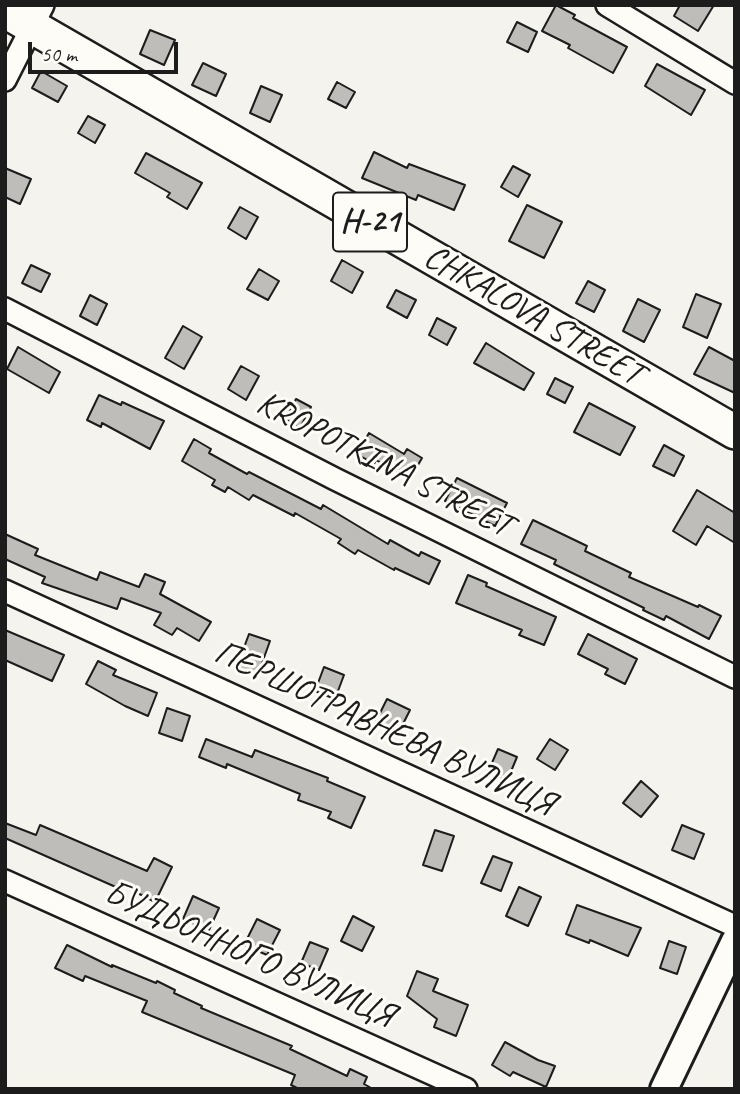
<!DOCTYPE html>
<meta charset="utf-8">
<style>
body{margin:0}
#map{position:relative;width:740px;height:1094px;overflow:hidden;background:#f4f3ee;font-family:Caveat,sans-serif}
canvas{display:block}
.frame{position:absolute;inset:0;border:7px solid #1c1c1c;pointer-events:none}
.scale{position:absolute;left:28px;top:42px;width:150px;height:32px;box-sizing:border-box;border:4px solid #1c1c1c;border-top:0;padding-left:9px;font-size:21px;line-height:24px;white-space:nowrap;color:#1c1c1c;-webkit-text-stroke:5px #fdfcf7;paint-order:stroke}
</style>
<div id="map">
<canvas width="740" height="1094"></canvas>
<div class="frame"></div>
<div class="scale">50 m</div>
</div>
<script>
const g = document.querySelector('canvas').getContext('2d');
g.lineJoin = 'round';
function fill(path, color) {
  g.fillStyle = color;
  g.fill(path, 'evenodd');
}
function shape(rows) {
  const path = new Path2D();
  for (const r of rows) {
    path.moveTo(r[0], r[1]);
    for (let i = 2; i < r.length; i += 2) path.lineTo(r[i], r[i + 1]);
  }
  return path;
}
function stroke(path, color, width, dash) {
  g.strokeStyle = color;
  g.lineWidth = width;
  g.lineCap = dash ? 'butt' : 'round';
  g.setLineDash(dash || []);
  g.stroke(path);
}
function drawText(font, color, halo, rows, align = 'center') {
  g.font = font + ' Caveat,sans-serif';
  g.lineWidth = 6;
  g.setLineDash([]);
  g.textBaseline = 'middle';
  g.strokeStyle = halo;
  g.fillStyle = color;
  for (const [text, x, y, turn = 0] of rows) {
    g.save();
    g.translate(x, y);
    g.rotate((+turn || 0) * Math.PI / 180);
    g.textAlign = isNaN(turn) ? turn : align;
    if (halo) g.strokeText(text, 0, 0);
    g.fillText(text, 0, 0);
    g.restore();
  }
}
const building = shape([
 [556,5,575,15,573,18,627,47,613,73,568,48,570,45,542,31,556,5],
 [680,5,714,5,698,31,674,16,680,5],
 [517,22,537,32,528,52,507,42,517,22],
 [150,30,175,40,164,65,140,54,150,30],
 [203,63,226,74,216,96,192,85,203,63],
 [657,64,705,90,691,115,645,86,657,64],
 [41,71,67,86,58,102,32,88,41,71],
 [337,82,355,92,346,108,328,99,337,82],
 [261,86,282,95,270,122,250,113,261,86],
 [88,116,105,125,95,143,78,133,88,116],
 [374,152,407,168,409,164,465,185,454,210,418,195,416,200,362,178,374,152],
 [146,153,202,183,187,209,167,197,170,193,135,173,146,153],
 [513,166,530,175,518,197,501,187,513,166],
 [5,168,31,179,20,204,5,197,5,168],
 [527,205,562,222,544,258,509,241,527,205],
 [240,207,258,217,246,239,228,228,240,207],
 [342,260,363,272,352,293,331,281,342,260],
 [31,265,50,274,41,292,22,283,31,265],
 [259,269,279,281,268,300,247,289,259,269],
 [588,281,605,290,594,312,576,303,588,281],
 [396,290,416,300,407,318,387,307,396,290],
 [696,294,721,304,707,338,683,327,696,294],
 [90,295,107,304,97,325,80,316,90,295],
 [638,299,660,310,644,342,623,331,638,299],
 [437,318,456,328,447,345,429,335,437,318],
 [183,326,202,337,184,369,165,358,183,326],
 [486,343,534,373,524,390,474,363,486,343],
 [18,347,60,372,49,393,7,369,18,347],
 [709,347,735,361,735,393,694,374,709,347],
 [241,366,259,376,246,400,228,389,241,366],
 [555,378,573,387,565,403,547,394,555,378],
 [99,395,121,405,122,402,164,421,150,449,102,423,101,427,87,420,99,395],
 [296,399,311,407,300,428,285,419,296,399],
 [589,403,635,427,620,455,574,432,589,403],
 [369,433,404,454,407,449,422,458,410,479,376,460,374,464,357,454,369,433],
 [194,439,211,449,209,453,247,474,249,472,321,509,323,505,388,544,390,540,419,556,421,552,440,561,429,584,395,568,394,570,358,550,355,554,338,543,341,539,295,513,294,516,253,495,249,500,228,487,225,492,212,485,215,480,182,461,194,439],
 [664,445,684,456,674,476,653,466,664,445],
 [457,478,507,503,495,526,445,501,457,478],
 [697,490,735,513,735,543,707,526,696,545,673,531,697,490],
 [533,520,587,546,585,551,631,573,629,577,698,607,699,605,721,616,709,639,666,616,664,620,643,610,644,608,554,564,556,560,521,544,533,520],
 [5,534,38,549,35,555,97,580,100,572,139,587,145,574,165,582,160,594,211,622,199,641,177,628,172,635,154,625,161,613,121,598,117,609,42,583,45,577,5,559,5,534],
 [468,575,487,583,486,586,556,617,544,645,519,635,522,630,456,603,468,575],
 [5,630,64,655,52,681,5,660,5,630],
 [249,634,270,641,257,677,236,669,249,634],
 [588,634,637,659,625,684,605,674,608,669,578,654,588,634],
 [98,661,116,670,113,675,157,693,148,716,125,706,86,684,98,661],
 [324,667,344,675,335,699,315,691,324,667],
 [387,699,410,710,399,732,376,721,387,699],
 [167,708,190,716,182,741,159,733,167,708],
 [206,739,252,757,255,750,328,778,327,781,365,797,351,828,328,818,331,812,298,800,300,794,227,764,226,768,199,757,206,739],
 [550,739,568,750,555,770,537,759,550,739],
 [498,749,517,757,507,781,488,772,498,749],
 [641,781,658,796,641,817,623,803,641,781],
 [5,823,36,835,40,825,147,871,154,858,172,867,155,902,120,884,118,888,5,838,5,823],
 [682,825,704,834,694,859,672,850,682,825],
 [435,830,454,836,442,871,423,865,435,830],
 [493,856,512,863,501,891,481,883,493,856],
 [519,887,541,897,528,926,506,916,519,887],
 [193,896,219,908,209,930,183,919,193,896],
 [577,905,641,928,628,956,590,940,589,943,566,934,577,905],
 [353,916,374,927,362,951,341,941,353,916],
 [257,919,280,930,267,955,244,945,257,919],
 [669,941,686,947,677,974,660,968,669,941],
 [310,942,328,949,319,970,301,963,310,942],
 [67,945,112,967,112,965,156,983,157,981,175,990,174,993,202,1006,201,1008,292,1046,290,1049,347,1076,350,1069,367,1077,364,1084,373,1089,299,1089,291,1085,295,1075,142,1012,147,1001,85,976,83,981,55,968,67,945],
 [417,971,438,979,433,991,468,1005,456,1036,434,1027,437,1019,407,996,417,971],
 [505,1042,538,1060,555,1066,546,1087,513,1072,510,1076,492,1065,505,1042]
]);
fill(building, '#bebdba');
stroke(building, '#1c1c1c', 2);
const minor = shape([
 [607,5,735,83],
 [5,80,43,5],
 [5,309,335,479,735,677],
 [5,591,735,926],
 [5,881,466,1089]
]);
const tertiary = shape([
 [664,1089,735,941]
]);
const primary = shape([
 [5,11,735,432]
]);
stroke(minor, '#1c1c1c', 26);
stroke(tertiary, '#1c1c1c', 32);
stroke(primary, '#1c1c1c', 38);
stroke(minor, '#fdfcf7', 21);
stroke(tertiary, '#fdfcf7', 26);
stroke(primary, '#fdfcf7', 33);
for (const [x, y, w] of [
 [370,222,74]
]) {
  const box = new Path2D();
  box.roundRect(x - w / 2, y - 29.5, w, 59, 5);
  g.fillStyle = '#fdfcf7';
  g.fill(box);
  stroke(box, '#1c1c1c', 2);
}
drawText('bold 33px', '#1c1c1c', null, [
 ["Н-21",370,222]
]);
drawText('35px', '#1c1c1c', '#fdfcf7', [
 ["CHKALOVA STREET",533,316,30],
 ["KROPOTKINA STREET",384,465,27],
 ["ПЕРШОТРАВНЕВА ВУЛИЦЯ",384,729,25],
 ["БУДЬОННОГО ВУЛИЦЯ",249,955,24]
]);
</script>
